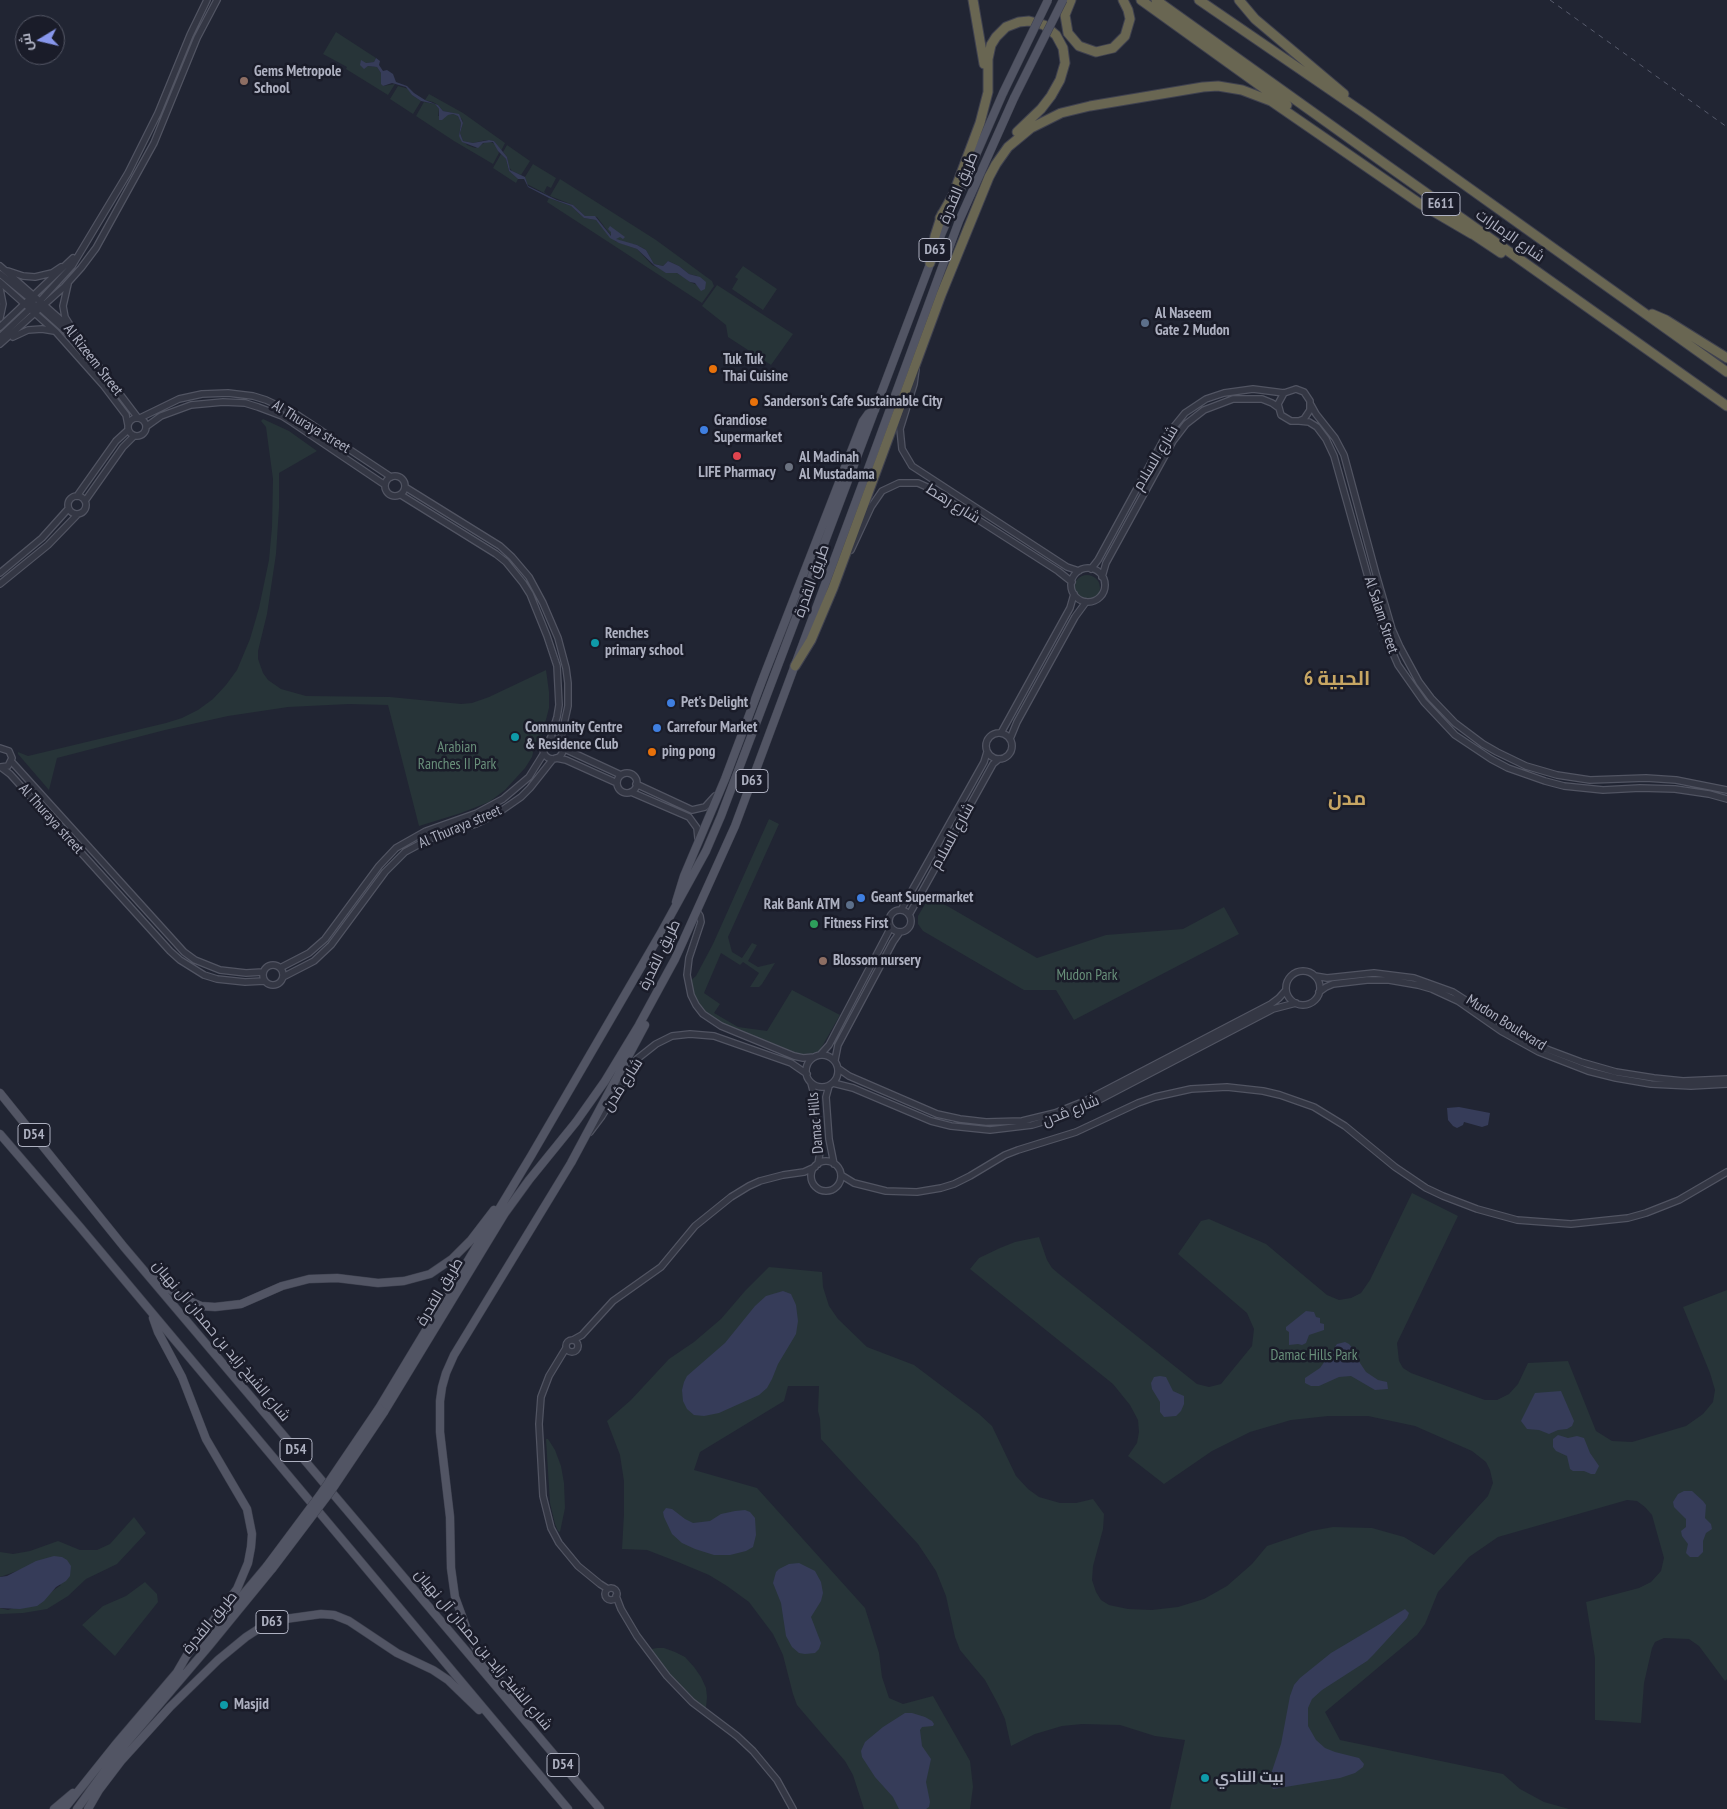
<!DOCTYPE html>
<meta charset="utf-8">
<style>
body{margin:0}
#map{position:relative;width:1727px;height:1809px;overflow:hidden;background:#212533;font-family:"PT Sans Narrow",Cairo,sans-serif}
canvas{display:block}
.north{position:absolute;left:15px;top:15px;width:50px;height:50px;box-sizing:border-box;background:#1a1c29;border:1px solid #555866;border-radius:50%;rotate:261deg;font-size:14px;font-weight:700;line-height:20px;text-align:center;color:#aeb1c1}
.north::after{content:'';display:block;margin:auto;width:18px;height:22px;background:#8897ec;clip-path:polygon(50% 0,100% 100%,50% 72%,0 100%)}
</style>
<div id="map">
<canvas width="1727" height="1809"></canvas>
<div class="north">ش</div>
</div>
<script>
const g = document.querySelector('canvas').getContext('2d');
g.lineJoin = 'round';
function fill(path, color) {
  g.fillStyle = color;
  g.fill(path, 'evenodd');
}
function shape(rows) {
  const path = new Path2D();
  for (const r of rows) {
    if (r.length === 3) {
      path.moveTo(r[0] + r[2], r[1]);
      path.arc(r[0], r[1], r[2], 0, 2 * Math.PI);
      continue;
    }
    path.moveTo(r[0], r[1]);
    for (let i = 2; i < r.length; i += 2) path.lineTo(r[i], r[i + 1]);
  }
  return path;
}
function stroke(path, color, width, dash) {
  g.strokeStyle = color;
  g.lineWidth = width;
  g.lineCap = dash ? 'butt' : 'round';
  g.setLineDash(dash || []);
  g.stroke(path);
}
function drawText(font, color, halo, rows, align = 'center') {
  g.font = font + ' "PT Sans Narrow",Cairo,sans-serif';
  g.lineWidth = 5;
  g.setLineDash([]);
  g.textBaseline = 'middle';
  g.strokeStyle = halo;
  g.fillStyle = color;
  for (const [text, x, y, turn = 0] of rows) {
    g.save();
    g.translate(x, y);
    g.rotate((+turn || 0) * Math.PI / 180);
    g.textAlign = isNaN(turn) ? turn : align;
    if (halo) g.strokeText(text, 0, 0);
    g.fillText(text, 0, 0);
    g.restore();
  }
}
fill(shape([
 [336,32,376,58,374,62,366,63,364,68,368,66,377,67,381,73,381,83,383,86,395,84,388,95,346,69,347,67,323,54],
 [398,86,409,89,412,95,421,101,413,114,390,99],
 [429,94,463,113,505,143,501,151,494,141,486,140,473,143,463,141,460,133,463,123,462,119,453,113,443,111,438,105,433,102,425,100],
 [424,102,435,104,439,109,438,116,453,114,458,116,461,123,459,136,467,145,475,148,488,141,495,144,499,153,493,164,454,141,416,116],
 [507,145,530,161,521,175,512,171,509,167,507,157,503,152],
 [501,154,506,159,509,171,518,179,516,183,493,168],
 [533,164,556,178,551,188,547,186,544,192,548,195,527,184,525,177],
 [560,179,656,240,712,281,714,286,702,303,547,202,549,198,571,206,584,218,596,220,615,241,637,249,652,265,664,271,675,272,687,279,690,282,697,285,697,276,689,274,679,266,668,261,663,266,654,264,646,250,637,245,625,243,613,238,597,217,585,216,573,205,550,196],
 [743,266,777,289,763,310,732,289,738,279,735,277],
 [717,285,793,334,771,365,728,337,726,325,702,306],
 [263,419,289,431,317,451,279,473,279,508,276,554,267,614,258,651,258,659,263,673,268,680,281,689,306,696,390,697,461,704,472,703,489,697,546,670,549,692,549,708,542,735,535,744,532,757,525,768,505,790,489,802,461,813,419,826,388,705,349,704,288,707,228,716,165,730,57,758,49,790,18,754,18,752,28,756,166,723,182,718,198,710,213,699,226,685,237,670,250,639,259,608,269,560,272,527,273,479,266,427,261,421],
 [1087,588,13],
 [769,819,779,824,728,937,732,952,742,958,752,943,757,945,748,961,758,967,775,963,762,984,759,987,750,987,759,973,743,962,740,965,721,953,704,993,720,1004,714,1013,738,1027,767,1031,792,990,840,1015,820,1050,816,1054,804,1058,713,1022,695,1004,690,981,696,976,713,944],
 [930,896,1037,958,1106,935,1183,929,1224,907,1239,934,1074,1020,1056,990,1024,990,923,931,918,924,918,916],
 [1412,1193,1458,1216,1397,1343,1399,1361,1403,1368,1411,1373,1485,1400,1497,1400,1509,1394,1518,1384,1528,1363,1568,1361,1596,1431,1612,1441,1632,1442,1686,1426,1703,1414,1713,1402,1715,1390,1710,1373,1683,1307,1727,1290,1727,1679,1725,1681,1699,1646,1689,1639,1664,1638,1655,1642,1652,1648,1644,1683,1641,1723,1595,1720,1595,1658,1586,1602,1639,1588,1651,1582,1661,1571,1664,1558,1652,1515,1645,1507,1637,1501,1627,1500,1498,1537,1469,1557,1438,1592,1425,1624,1417,1635,1325,1712,1340,1740,1503,1774,1520,1789,1544,1802,1569,1809,1170,1809,1185,1740,1155,1736,1120,1725,1082,1724,1062,1726,1035,1734,1011,1746,1005,1719,998,1704,985,1680,960,1650,955,1637,946,1596,936,1571,918,1544,821,1439,820,1419,818,1411,819,1386,788,1386,784,1401,700,1452,694,1470,757,1488,865,1608,879,1653,882,1677,889,1698,903,1704,933,1696,970,1761,973,1787,970,1809,864,1809,853,1775,845,1761,797,1705,793,1694,783,1655,773,1634,749,1602,727,1586,709,1575,678,1562,647,1550,622,1549,624,1514,624,1481,620,1455,607,1421,631,1400,669,1359,694,1342,721,1319,745,1291,769,1267,822,1272,823,1287,829,1306,838,1319,867,1347,914,1365,979,1414,992,1426,1016,1476,1028,1489,1039,1497,1060,1503,1076,1503,1093,1499,1104,1514,1103,1529,1093,1566,1092,1580,1096,1592,1101,1600,1109,1605,1128,1609,1152,1610,1178,1607,1204,1599,1227,1586,1252,1564,1267,1546,1311,1531,1333,1527,1372,1528,1404,1537,1434,1555,1488,1496,1493,1483,1490,1470,1486,1462,1472,1451,1415,1426,1368,1416,1328,1416,1291,1420,1250,1432,1212,1451,1164,1484,1128,1456,1137,1443,1139,1432,1138,1420,1130,1405,1113,1384,970,1269,979,1258,1000,1248,1015,1242,1039,1237,1047,1260,1052,1268,1059,1274,1197,1384,1209,1387,1221,1384,1252,1346,1254,1329,1247,1313,1178,1254,1201,1221,1209,1219,1266,1244,1327,1295,1339,1300,1351,1298,1361,1293,1370,1280],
 [546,1439,548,1439,555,1450,561,1466,564,1483,565,1508,560,1532,558,1531,555,1524,550,1503],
 [134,1517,146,1533,117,1564,86,1579,68,1596,47,1609,23,1613,0,1614,0,1608,8,1610,51,1592,61,1585,20,1570,0,1577,0,1552,13,1554,30,1551,58,1541,80,1550,97,1550,110,1544],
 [145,1582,157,1594,158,1602,115,1656,82,1625,103,1606,126,1596],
 [657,1648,664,1648,675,1652,685,1657,694,1667,701,1677,706,1688,707,1697,706,1708,703,1710,690,1699,651,1654,652,1649]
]), '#273438');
fill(shape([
 [376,58,380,61,379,65,383,71,387,70,393,74,396,82,407,86,414,93,425,100,438,105,443,111,459,114,463,123,460,133,463,141,473,143,489,140,494,141,507,157,510,170,525,177,528,186,557,200,573,205,585,216,595,216,611,236,611,232,608,229,610,226,625,237,623,239,620,237,616,239,637,245,646,250,654,264,663,266,668,261,679,266,689,274,700,277,706,282,705,289,701,291,695,283,690,282,677,273,666,273,655,266,637,249,619,243,610,238,596,220,584,218,571,206,549,198,528,187,524,179,518,179,509,171,506,159,498,151,493,142,483,143,478,148,462,142,459,136,461,123,458,116,453,114,448,115,442,120,439,120,439,109,435,104,421,101,412,95,406,87,392,83,383,86,381,84,381,73,377,67,368,66,364,69,360,65,361,60,366,63,374,62],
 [1459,1107,1490,1113,1488,1125,1482,1127,1464,1122,1463,1125,1457,1128,1453,1126,1448,1120,1447,1108],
 [783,1291,791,1294,796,1305,798,1321,796,1334,778,1364,772,1379,767,1388,759,1395,719,1413,704,1416,694,1415,687,1409,683,1401,682,1390,684,1382,687,1376,725,1343,755,1306,766,1296],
 [1306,1311,1314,1312,1316,1317,1320,1318,1320,1323,1324,1324,1324,1330,1309,1335,1306,1343,1302,1345,1298,1344,1289,1345,1289,1332,1286,1330,1286,1327],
 [1345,1342,1349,1344,1354,1350,1358,1360,1366,1372,1378,1380,1387,1382,1388,1389,1375,1390,1351,1376,1339,1377,1319,1386,1311,1386,1305,1383,1305,1378,1320,1368,1337,1344],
 [1160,1376,1166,1377,1173,1391,1184,1396,1184,1404,1181,1411,1176,1416,1164,1417,1160,1412,1160,1402,1152,1389,1151,1383,1154,1377],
 [1561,1391,1574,1421,1572,1426,1567,1429,1558,1430,1549,1434,1539,1430,1527,1429,1521,1421,1535,1393],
 [1558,1435,1568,1438,1577,1436,1584,1438,1590,1453,1599,1466,1595,1474,1591,1474,1584,1471,1573,1471,1570,1469,1567,1456,1556,1451,1553,1447,1553,1439],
 [1684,1491,1692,1491,1703,1501,1706,1505,1705,1518,1711,1524,1712,1529,1706,1533,1703,1541,1703,1552,1698,1557,1690,1557,1686,1553,1688,1544,1682,1536,1681,1531,1686,1527,1686,1519,1674,1507,1673,1502,1678,1494],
 [666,1508,672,1509,685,1519,693,1523,710,1521,721,1514,735,1511,745,1510,750,1512,755,1518,756,1535,753,1547,746,1551,730,1555,714,1555,695,1549,682,1543,672,1534,664,1517,663,1512],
 [54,1556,62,1557,67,1560,71,1566,70,1576,66,1581,56,1587,44,1601,37,1606,20,1609,0,1608,0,1577,7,1576,36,1561],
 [799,1563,815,1571,821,1582,823,1593,821,1601,811,1617,821,1643,819,1649,815,1653,805,1654,799,1653,792,1647,786,1636,781,1603,773,1583,776,1572,779,1569,789,1564],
 [1405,1609,1409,1613,1407,1618,1374,1654,1367,1661,1322,1690,1312,1699,1308,1708,1308,1726,1316,1740,1325,1748,1335,1752,1359,1758,1364,1764,1363,1767,1355,1773,1340,1778,1273,1789,1270,1784,1270,1777,1281,1744,1290,1696,1294,1685,1300,1678,1331,1653],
 [905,1713,912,1713,925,1717,932,1721,934,1724,933,1726,922,1727,920,1730,922,1746,931,1759,926,1782,930,1802,929,1807,926,1809,899,1809,893,1797,875,1777,862,1757,861,1751,865,1742,883,1727]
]), '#363c59');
const minor = shape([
 [0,266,69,327,138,418],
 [8,271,23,276,35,277,52,273,61,267],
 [0,274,33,301],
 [0,282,56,332,104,386,126,415,128,425],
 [68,284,63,306,65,317,70,325],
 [0,289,3,304,0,318],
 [26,304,32,304,38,306,68,333,75,336],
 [36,312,40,301,72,266,128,173,158,113,190,35,207,0],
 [0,327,73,258],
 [0,337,33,306],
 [13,337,28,330,42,329,54,331],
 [0,344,64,287,81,268,96,248,154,143,197,38,217,0],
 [916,369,914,384,900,429,902,449,912,466,1067,567,1079,571],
 [1311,405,1316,414,1335,438,1344,455,1376,574,1392,629,1400,647,1419,682,1431,698,1455,723,1483,744,1497,752,1526,766,1557,775,1590,780,1646,778,1676,780,1727,790],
 [137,427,9],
 [140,418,179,399,202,394,228,393,253,396,266,400,296,414,391,477],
 [1299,421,1309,422,1317,427,1326,439,1334,456,1378,613,1385,635,1398,665,1424,702,1455,735,1491,759,1508,768,1545,781,1564,786,1603,790,1640,788,1675,789,1709,794,1727,799],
 [147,426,161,416,191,405,223,402,245,403,258,407,282,416,293,423,385,485],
 [395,486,10],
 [405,487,500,546,512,557,529,577,543,603,558,638,566,668,568,683,568,706,560,742],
 [401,495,496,554,506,562,523,583,530,594,547,636,557,666,559,705,557,717,550,740],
 [77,505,9],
 [77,496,116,441,128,430],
 [85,501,123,447,134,436],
 [851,550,871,507,882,491,899,483,918,483,927,487,1058,571,1072,582],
 [1088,585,17],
 [1091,569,1098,560,1164,439,1185,413,1206,399,1224,393,1253,389,1284,393,1296,389,1304,392,1310,401,1310,410,1304,419,1299,421,1291,421,1281,415,1278,404,1284,393],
 [0,573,42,538,68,509],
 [1102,577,1106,563,1173,441,1186,424,1204,410,1233,399,1262,399,1272,403,1279,408],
 [0,584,48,545,77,515],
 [1001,733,1070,608,1074,594],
 [999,746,13],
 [1010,739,1017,722,1075,617,1086,602],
 [553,749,10],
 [562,746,567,750,621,775],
 [0,748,9,751,12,758,8,766,0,767],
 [556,758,566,760,617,783],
 [11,761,184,952,195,960,220,970,246,973,263,972],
 [2,768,10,774,170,951,180,960,204,975,217,979,245,982,264,981],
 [627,783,10],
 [636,784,692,810,705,807,715,796],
 [631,792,689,817,697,828,698,838],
 [901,910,984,762,987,752],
 [900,921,11],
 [697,911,700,916,701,922,689,958,687,975,691,995,696,1005,703,1014,721,1026,794,1056,803,1058,814,1057],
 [909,915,993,764,999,759],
 [273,975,10],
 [280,968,309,953,325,939,379,866,396,848,426,831,477,813,503,799,529,777,544,753],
 [1303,988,17],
 [1315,976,1327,978,1374,973,1414,978,1453,992,1528,1040,1549,1050,1581,1062,1616,1072,1654,1078,1683,1081,1727,1079],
 [283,977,314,961,331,945,385,872,405,852,429,839,476,824,498,813,521,797,530,788,553,759],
 [1319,992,1326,987,1333,984,1367,980,1389,980,1418,985,1432,989,1458,1001,1501,1031,1539,1052,1588,1071,1616,1078,1651,1084,1691,1086,1727,1084],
 [822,1071,16],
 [820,1055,829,1045,891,927],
 [835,1060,838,1045,893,942,900,932],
 [839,1069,849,1076,937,1114,960,1119,986,1122,1022,1121,1055,1113,1085,1101,1271,1004,1279,998,1286,990],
 [811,1083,816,1102,820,1152,818,1164],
 [833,1083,853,1088,931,1121,951,1126,990,1130,1032,1125,1076,1112,1273,1009,1296,1003],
 [829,1086,826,1097,829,1139,834,1164],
 [590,1132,602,1116,637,1059,656,1044,672,1036,690,1034,714,1036,791,1063,807,1074],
 [826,1176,15],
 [841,1175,854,1183,886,1191,917,1192,941,1188,954,1184,970,1176,1005,1155,1018,1150,1076,1132,1138,1103,1155,1097,1191,1089,1227,1087,1263,1091,1280,1095,1314,1107,1345,1126,1395,1167,1426,1188,1443,1196,1477,1209,1517,1220,1571,1224,1628,1218,1646,1213,1679,1200,1727,1172],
 [572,1346,6],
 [573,1340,582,1335,613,1301,661,1267,695,1226,731,1197,749,1186,760,1181,783,1175,804,1172,815,1167],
 [566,1348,549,1376,541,1397,539,1424,543,1496,551,1528,559,1543,578,1566,600,1584,608,1589],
 [611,1594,6],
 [616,1596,621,1609,637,1636,667,1676,692,1702,737,1736,753,1751,777,1780,793,1809]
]);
const major = shape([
 [676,902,684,876,725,779,765,673,863,421,868,414,875,410],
 [0,1093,124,1247,600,1809],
 [0,1134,80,1227,568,1809],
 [154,1276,165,1286,183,1298,201,1306,215,1307,241,1304,282,1286,309,1279,337,1278,378,1283,404,1281,430,1274,452,1259,471,1240,494,1210],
 [153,1318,158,1332,182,1377,206,1439,247,1509,252,1534,251,1547,248,1563,237,1589,187,1655,176,1674],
 [379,1408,531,1156,662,931,706,851,721,816,941,235,1003,93],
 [384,1412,505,1213,529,1180,576,1122,605,1081,639,1025,675,959,735,826,871,461,959,221,1014,98],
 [200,1646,267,1566],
 [523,1715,515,1699,490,1668,476,1648,466,1627,455,1597,451,1568,450,1517,440,1432,440,1401,442,1387,446,1373,454,1355,571,1163,645,1025],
 [54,1809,73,1793],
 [64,1809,116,1744,179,1670],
 [77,1809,117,1754,209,1646,272,1569],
 [88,1809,99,1790,121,1761,170,1707,218,1660,246,1637,263,1626,278,1620,321,1614,334,1615,349,1621,397,1653,433,1670,448,1680,479,1710]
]);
const highway = shape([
 [973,0,984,64],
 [1071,0,1065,15,1068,33,1079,46,1096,52,1113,48,1125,36,1130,19,1128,10,1123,0],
 [1141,0,1287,105],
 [1156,0,1388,166,1727,406],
 [1199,0,1364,113,1727,372],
 [1239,0,1255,19,1344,94],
 [940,218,953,195,980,123,988,92,988,59,991,45,996,37,1006,27,1019,22,1029,21,1044,25,1056,35,1063,48,1065,63,1060,80,1051,96,1041,109,1017,132],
 [1468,231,1501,253],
 [930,263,935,236,942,214],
 [1652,314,1666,320,1727,358],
 [795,666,811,640,833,588,941,295,989,177,996,164,1008,147,1031,128,1061,113,1090,106,1203,87,1218,86,1242,90,1271,101,1419,203,1472,234]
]);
stroke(minor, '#515462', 8);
stroke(major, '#3d404e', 9);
stroke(highway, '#3f414f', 11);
stroke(minor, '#343744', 5.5);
stroke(major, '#525564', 8);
stroke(highway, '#696652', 9);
stroke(shape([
 [1550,0,1727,127]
]), '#585c6d', 1, [5, 5]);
const majorBridge = shape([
 [1003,93,1048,0],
 [1014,98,1063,0],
 [267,1566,320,1495,379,1408],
 [272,1569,331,1491,384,1412]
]);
stroke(majorBridge, '#3d404e', 9, []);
stroke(majorBridge, '#525564', 8);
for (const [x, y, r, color] of [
 [244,81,5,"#8d6e63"],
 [1145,323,5,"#5c6f8a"],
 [713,369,5,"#e8710a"],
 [754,402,5,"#e8710a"],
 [704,430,5,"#3f7fe0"],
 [737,456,5,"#e0444e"],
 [789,467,5,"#6b7280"],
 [595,643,5,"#0f9aa8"],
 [671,703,5,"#3f7fe0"],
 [657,728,5,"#3f7fe0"],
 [515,737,5,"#0f9aa8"],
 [652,752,5,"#e8710a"],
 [861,898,5,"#3f7fe0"],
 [850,905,5,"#5c6f8a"],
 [814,924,5,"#2e9e5b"],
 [823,961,5,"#8d6e63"],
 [224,1705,5,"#0f9aa8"],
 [1205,1778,5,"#0f9aa8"]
]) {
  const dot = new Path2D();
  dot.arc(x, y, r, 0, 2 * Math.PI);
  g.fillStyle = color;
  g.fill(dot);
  stroke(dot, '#1a1c29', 2);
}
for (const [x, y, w] of [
 [1441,204,38],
 [935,250,32],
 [752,781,32],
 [34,1135,32],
 [296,1450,32],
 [272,1622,32],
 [563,1765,32]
]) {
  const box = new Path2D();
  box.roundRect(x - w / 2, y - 11.5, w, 23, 4);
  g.fillStyle = '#1a1c29';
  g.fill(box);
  stroke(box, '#aeb1c1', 1);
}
drawText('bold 14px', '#aeb1c1', null, [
 ["E611",1441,204],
 ["D63",935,250],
 ["D63",752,781],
 ["D54",34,1135],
 ["D54",296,1450],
 ["D63",272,1622],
 ["D54",563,1765]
]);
drawText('bold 15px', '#aeb1c1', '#1a1c29', [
 ["Gems Metropole",254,72],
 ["School",254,89],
 ["Al Naseem",1155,314],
 ["Gate 2 Mudon",1155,331],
 ["Tuk Tuk",723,360],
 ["Thai Cuisine",723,377],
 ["Sanderson's Cafe Sustainable City",764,402],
 ["Grandiose",714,421],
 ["Supermarket",714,438],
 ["Al Madinah",799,458],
 ["Al Mustadama",799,475],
 ["LIFE Pharmacy",737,473,"center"],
 ["Renches",605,634],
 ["primary school",605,651],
 ["Pet's Delight",681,703],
 ["Community Centre",525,728],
 ["& Residence Club",525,745],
 ["Carrefour Market",667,728],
 ["ping pong",662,752],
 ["Geant Supermarket",871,898],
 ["Rak Bank ATM",840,905,"right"],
 ["Fitness First",824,924],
 ["Blossom nursery",833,961],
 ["Masjid",234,1705],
 ["بيت النادي",1215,1778]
], 'left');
drawText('15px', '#aeb1c1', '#1a1c29', [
 ["طريق القدرة",959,188,-67],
 ["شارع الإمارات",1510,236,35],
 ["Al Rizeem Street",93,360,52],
 ["Al Thuraya street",311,427,31],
 ["شارع السلام",1156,458,-59],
 ["شارع رهط",953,504,32],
 ["طريق القدرة",812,581,-70],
 ["Al Salam Street",1381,615,72],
 ["Al Thuraya street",51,819,48],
 ["Al Thuraya street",460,827,-23],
 ["شارع السلام",953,836,-61],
 ["طريق القدرة",660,955,-64],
 ["Mudon Boulevard",1506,1023,32],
 ["شارع مُدن",623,1085,-57],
 ["شارع مُدن",1071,1111,-22],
 ["Damac Hills",816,1123,-95],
 ["طريق القدرة",440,1292,-59],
 ["شارع الشيخ زايد بن حمدان آل نهيان",221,1341,50],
 ["طريق القدرة",210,1623,-50],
 ["شارع الشيخ زايد بن حمدان آل نهيان",483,1650,50]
]);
drawText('15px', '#688f7a', '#1a1c29', [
 ["Arabian",457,748],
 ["Ranches II Park",457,765],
 ["Mudon Park",1087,976],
 ["Damac Hills Park",1314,1356]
]);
drawText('bold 20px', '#c7a663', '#1a1c29', [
 ["الحبية 6",1337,679],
 ["مدن",1347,799]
]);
</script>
